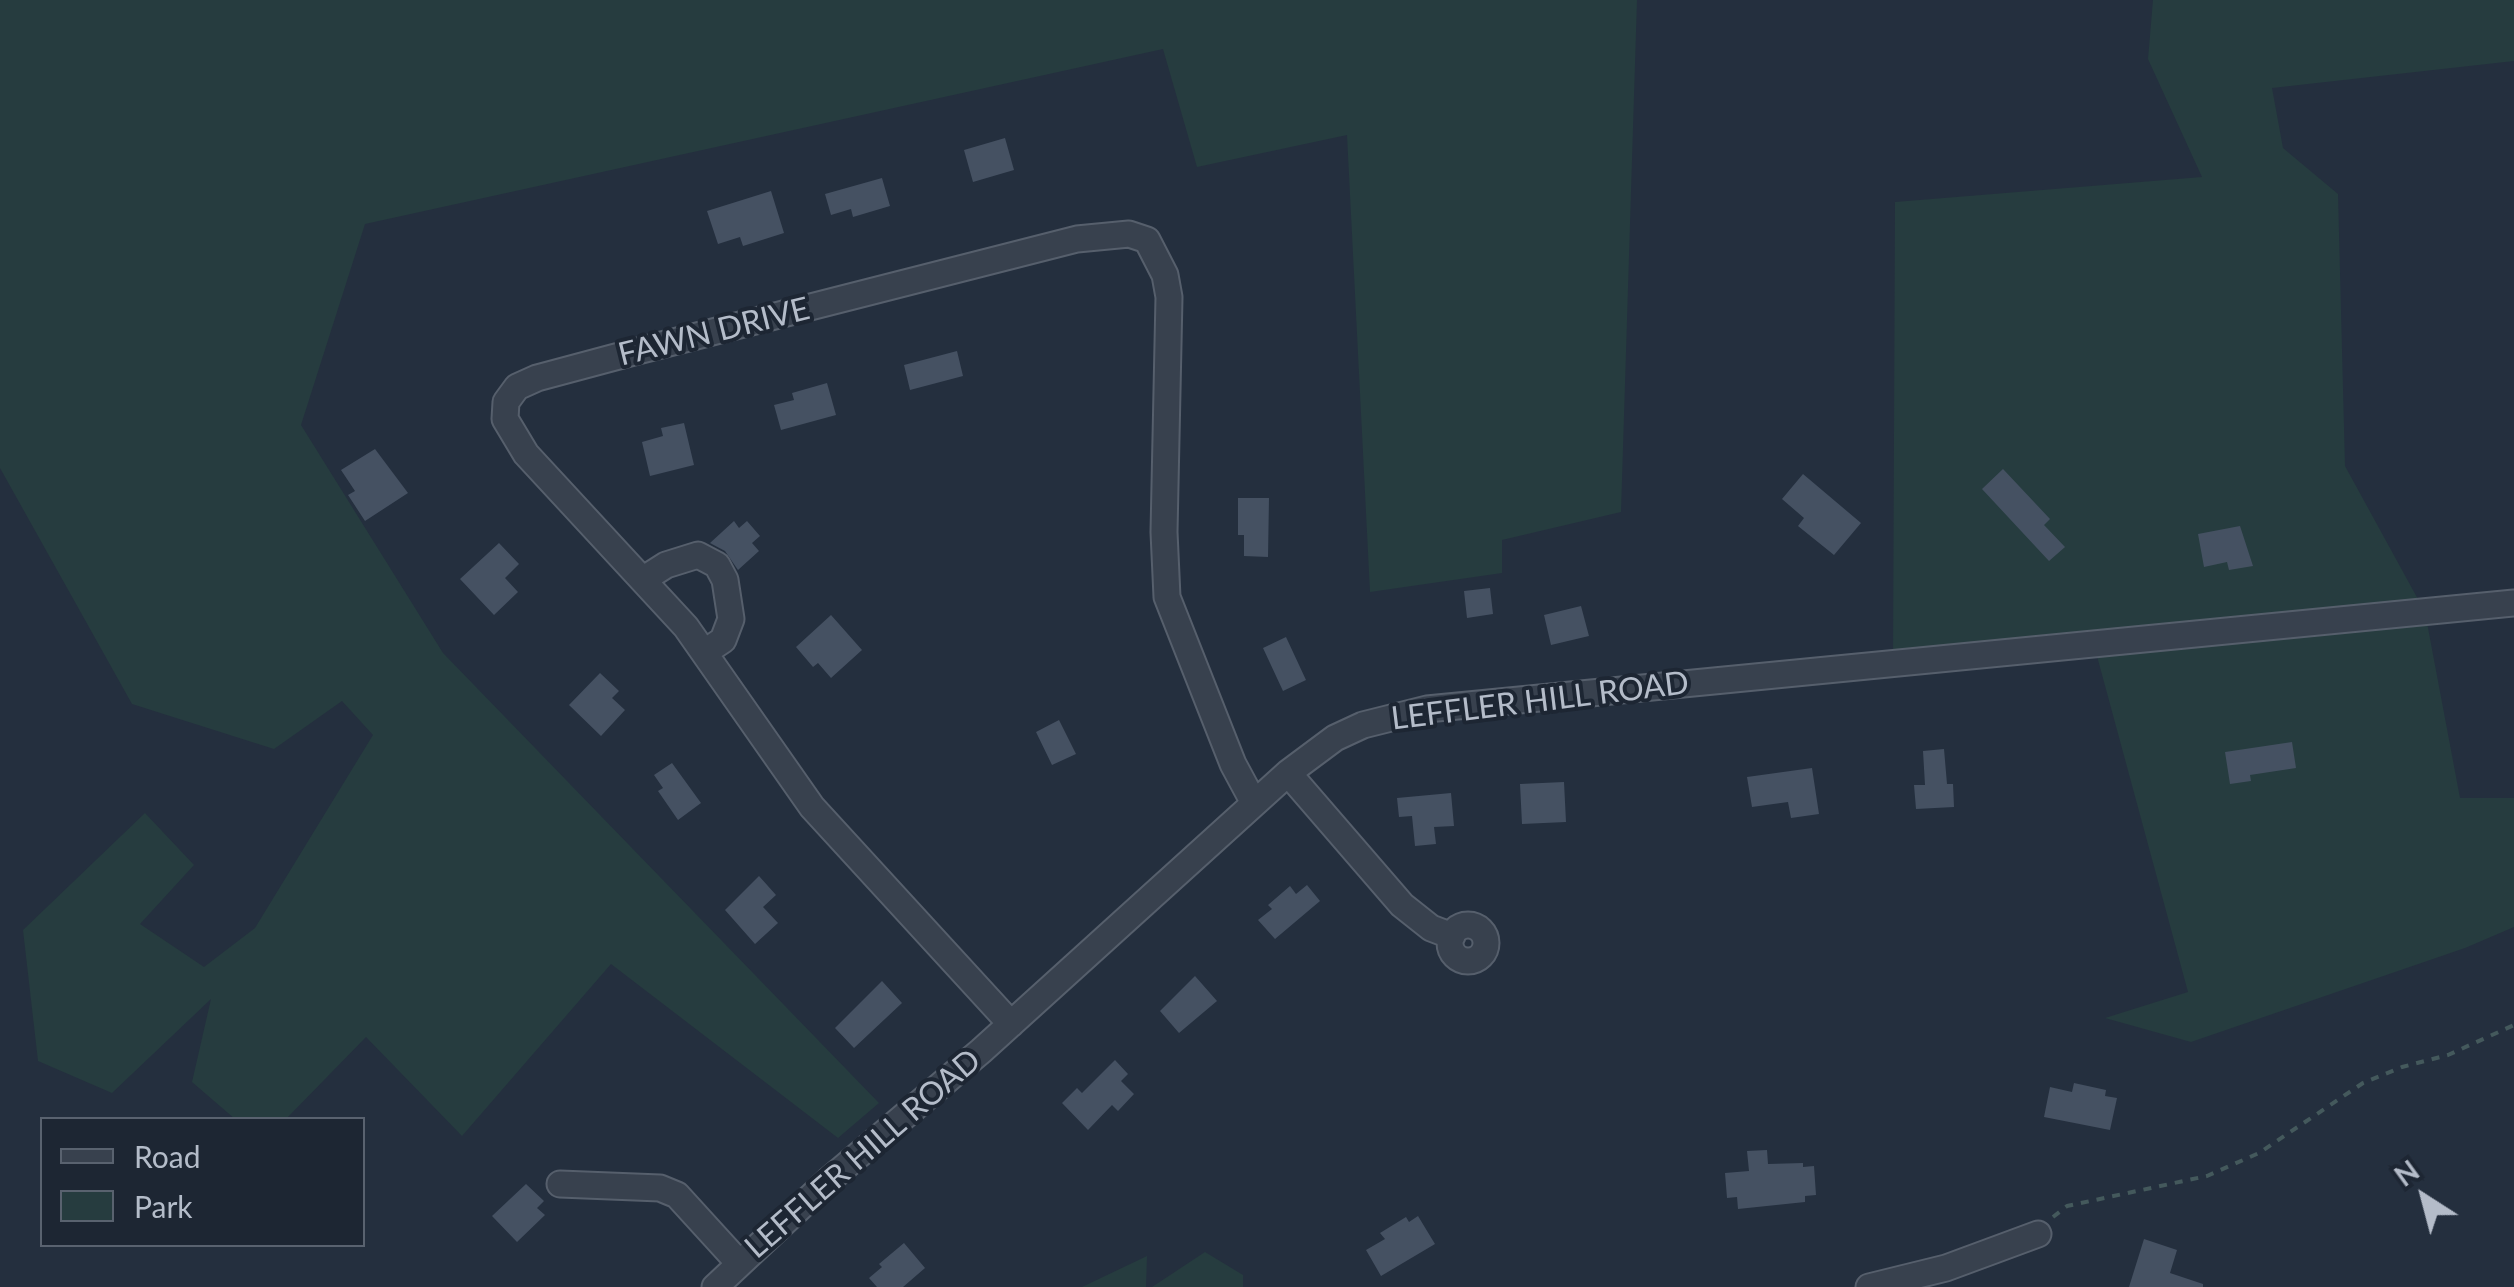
<!DOCTYPE html>
<style>
body{margin:0}
#map{position:relative;width:2514px;height:1287px;overflow:hidden;background:#242f3e;font-family:Lato,sans-serif}
canvas{display:block}
.legend{position:absolute;left:40px;top:1117px;width:325px;height:130px;box-sizing:border-box;background:#1d2633;border:2px solid #59626f;margin:0;padding:12px 18px;list-style:none;font-size:30px;color:#b4bcc9}
.legend li{display:flex;align-items:center;gap:20px;height:50px}
.legend b{width:50px;border:2px solid #59626f}
.north{position:absolute;left:2374px;top:1147px;width:100px;height:100px;-webkit-text-stroke:8px #1d2633;paint-order:stroke;rotate:324deg;font-size:28px;font-weight:700;line-height:40px;text-align:center;color:#b4bcc9}
.north::after{content:'';display:block;margin:auto;width:35px;height:45px;background:#b4bcc9;clip-path:polygon(50% 0,100% 100%,50% 72%,0 100%)}
</style>
<div id="map">
<canvas width="2514" height="1287"></canvas>
<ul class="legend">
<li><b style="height:12px;background:#38414e"></b>Road</li>
<li><b style="height:28px;background:#263c3f"></b>Park</li>
</ul>
<div class="north">N</div>
</div>
<script>
const g = document.querySelector('canvas').getContext('2d');
g.lineJoin = 'round';
function fill(path, color) {
  g.fillStyle = color;
  g.fill(path, 'evenodd');
}
function shape(rows) {
  const path = new Path2D();
  for (const r of rows) {
    if (r.length === 3) {
      path.moveTo(r[0] + r[2], r[1]);
      path.arc(r[0], r[1], r[2], 0, 2 * Math.PI);
      continue;
    }
    path.moveTo(r[0], r[1]);
    for (let i = 2; i < r.length; i += 2) path.lineTo(r[i], r[i + 1]);
  }
  return path;
}
function stroke(path, color, width, dash) {
  g.strokeStyle = color;
  g.lineWidth = width;
  g.lineCap = dash ? 'butt' : 'round';
  g.setLineDash(dash || []);
  g.stroke(path);
}
function drawText(font, color, halo, rows, align = 'center') {
  g.font = font + ' Lato,sans-serif';
  g.lineWidth = 8;
  g.setLineDash([]);
  g.textBaseline = 'middle';
  g.strokeStyle = halo;
  g.fillStyle = color;
  for (const [text, x, y, turn = 0] of rows) {
    g.save();
    g.translate(x, y);
    g.rotate((+turn || 0) * Math.PI / 180);
    g.textAlign = isNaN(turn) ? turn : align;
    if (halo) g.strokeText(text, 0, 0);
    g.fillText(text, 0, 0);
    g.restore();
  }
}
fill(shape([
 [0,0,1637,0,1621,512,1502,540,1502,573,1370,592,1347,135,1197,167,1163,49,365,224,301,425,443,653,879,1103,838,1138,611,964,462,1136,366,1037,286,1119,235,1119,192,1082,211,999,112,1093,38,1061,23,930,145,813,194,865,140,924,204,967,255,928,373,735,342,701,274,749,132,704,0,468],
 [2153,0,2514,0,2514,61,2272,88,2283,148,2338,194,2345,466,2425,612,2460,798,2514,798,2514,927,2465,948,2191,1042,2105,1018,2188,992,2094,645,1893,663,1895,202,2202,177,2148,59],
 [1205,1252,1243,1275,1243,1287,1152,1287],
 [1147,1256,1146,1287,1082,1287]
]), '#263c3f');
fill(shape([
 [1005,138,1014,170,973,182,964,150],
 [882,178,890,206,853,217,851,209,831,215,825,194],
 [771,191,784,233,743,246,740,237,718,244,707,211],
 [957,351,963,376,910,390,904,365],
 [827,383,836,415,781,430,774,405,794,400,792,393],
 [684,423,694,465,650,476,642,442,663,436,661,428],
 [375,449,408,493,365,521,348,495,355,491,341,470],
 [2003,469,2050,519,2044,525,2065,547,2049,561,1982,489],
 [1803,474,1861,523,1834,555,1798,526,1804,518,1782,499],
 [1238,498,1269,498,1268,557,1244,556,1244,535,1238,535],
 [734,521,739,528,747,521,760,536,752,543,759,551,738,570,725,551,710,543],
 [2240,526,2253,566,2229,570,2227,562,2204,567,2198,534],
 [499,543,519,564,505,578,518,592,494,615,460,579],
 [1490,588,1493,614,1467,618,1464,591],
 [1581,606,1589,636,1551,645,1544,615],
 [831,615,862,650,831,678,818,663,813,667,796,647],
 [1286,637,1306,680,1283,691,1263,648],
 [600,673,619,691,612,698,625,710,601,736,569,705],
 [1059,720,1076,754,1052,765,1036,732],
 [2292,742,2296,768,2250,775,2251,781,2230,784,2225,752],
 [1944,749,1947,784,1953,784,1954,807,1916,809,1914,785,1925,785,1923,751],
 [672,763,701,803,678,820,658,791,663,788,654,775],
 [1812,768,1819,814,1791,818,1788,802,1752,807,1747,777],
 [1564,782,1566,822,1522,824,1520,784],
 [1451,793,1454,826,1434,827,1436,844,1415,846,1412,816,1399,817,1397,798],
 [759,876,776,895,763,907,778,923,755,944,725,910],
 [1307,885,1320,901,1275,939,1258,920,1272,909,1268,905,1290,886,1296,894],
 [1195,976,1217,1001,1179,1033,1160,1011],
 [882,981,902,1003,854,1048,835,1028],
 [1115,1060,1128,1074,1121,1081,1134,1094,1118,1111,1112,1105,1088,1130,1062,1103,1077,1088,1082,1093],
 [2074,1083,2106,1090,2105,1096,2117,1098,2110,1130,2044,1117,2050,1087,2072,1092],
 [1767,1150,1768,1164,1803,1163,1803,1167,1814,1166,1816,1195,1805,1196,1805,1202,1738,1209,1737,1197,1727,1198,1725,1173,1749,1171,1747,1151],
 [526,1184,544,1201,537,1208,545,1215,517,1242,492,1216],
 [1418,1216,1435,1244,1381,1276,1366,1250,1385,1239,1380,1233,1406,1217,1409,1222],
 [2144,1239,2177,1250,2170,1273,2203,1284,2203,1287,2129,1287],
 [904,1243,925,1268,903,1287,877,1287,869,1278,882,1267,879,1264]
]), '#455162');
const minor = shape([
 [644,579,666,565,698,555,717,565,725,580,731,619,723,640,705,652],
 [1288,773,1402,905,1431,928,1452,936],
 [1468,943,18],
 [1011,1024,812,807,686,627,526,454,505,419,506,402,517,387,537,378,634,352,1077,239,1129,234,1147,240,1165,275,1169,297,1164,532,1167,597,1233,764,1254,803],
 [560,1184,660,1188,677,1195,739,1263],
 [715,1287,828,1181,981,1051,1288,773,1335,738,1363,725,1427,709,2514,603],
 [1869,1287,1946,1268,2038,1234]
]);
stroke(minor, '#565f6c', 29);
stroke(shape([
 [2053,1217,2067,1206,2207,1176,2259,1153,2363,1083,2402,1067,2448,1055,2514,1025]
]), '#44595c', 4, [8, 8]);
stroke(minor, '#38414e', 25);
drawText('32px', '#b4bcc9', '#1d2633', [
 ["FAWN DRIVE",714,332,-14],
 ["LEFFLER HILL ROAD",1540,701,-7],
 ["LEFFLER HILL ROAD",863,1154,-41]
]);
</script>
